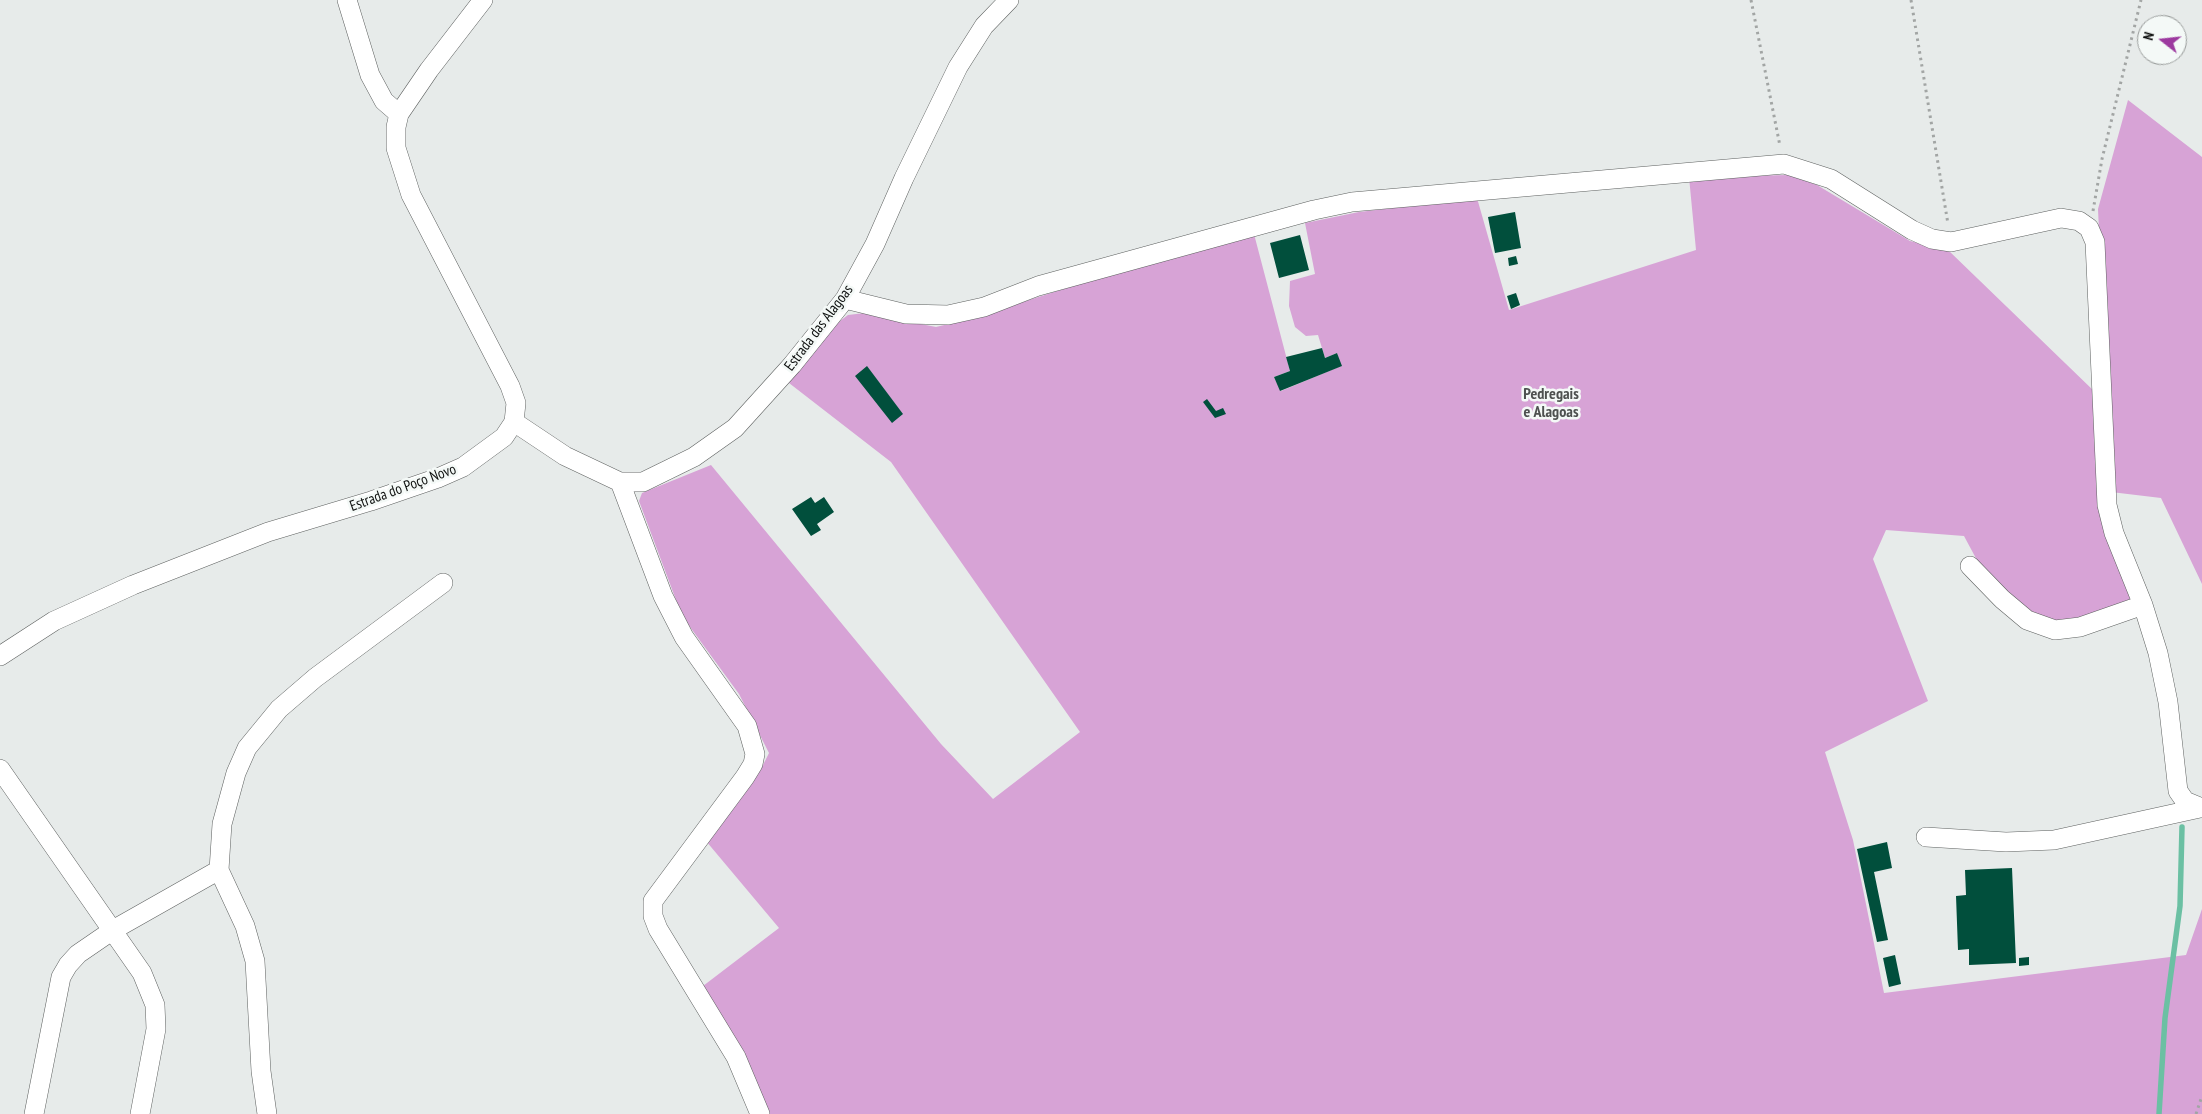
<!DOCTYPE html>
<meta charset="utf-8">
<style>
body{margin:0}
#map{position:relative;width:2202px;height:1114px;overflow:hidden;background:#e7ebea;font-family:"PT Sans Narrow",sans-serif}
canvas{display:block}
.north{position:absolute;left:2137px;top:15px;width:50px;height:50px;box-sizing:border-box;background:#f4f9f7;border:1px solid #989b9a;border-radius:50%;rotate:286deg;font-size:14px;font-weight:700;line-height:20px;text-align:center;color:#0d0f0e}
.north::after{content:'';display:block;margin:auto;width:18px;height:22px;background:#9c399f;clip-path:polygon(50% 0,100% 100%,50% 72%,0 100%)}
</style>
<div id="map">
<canvas width="2202" height="1114"></canvas>
<div class="north">N</div>
</div>
<script>
const g = document.querySelector('canvas').getContext('2d');
g.lineJoin = 'round';
function fill(path, color) {
  g.fillStyle = color;
  g.fill(path, 'evenodd');
}
function shape(rows) {
  const path = new Path2D();
  for (const r of rows) {
    path.moveTo(r[0], r[1]);
    for (let i = 2; i < r.length; i += 2) path.lineTo(r[i], r[i + 1]);
  }
  return path;
}
function stroke(path, color, width, dash) {
  g.strokeStyle = color;
  g.lineWidth = width;
  g.lineCap = dash ? 'butt' : 'round';
  g.setLineDash(dash || []);
  g.stroke(path);
}
function drawText(font, color, halo, rows, align = 'center') {
  g.font = font + ' "PT Sans Narrow",sans-serif';
  g.lineWidth = 5;
  g.setLineDash([]);
  g.textBaseline = 'middle';
  g.strokeStyle = halo;
  g.fillStyle = color;
  for (const [text, x, y, turn = 0] of rows) {
    g.save();
    g.translate(x, y);
    g.rotate((+turn || 0) * Math.PI / 180);
    g.textAlign = isNaN(turn) ? turn : align;
    if (halo) g.strokeText(text, 0, 0);
    g.fillText(text, 0, 0);
    g.restore();
  }
}
fill(shape([
 [2128,100,2202,157,2202,584,2161,498,2111,492,2098,209],
 [1789,175,1817,185,1910,241,1948,250,2095,392,2135,599,2079,621,2048,623,2023,614,1986,577,1964,536,1886,530,1873,559,1928,701,1825,752,1853,840,1884,993,2186,955,2202,909,2202,1114,766,1114,703,986,779,928,706,841,762,767,769,753,739,694,682,616,639,501,642,493,711,465,941,744,993,799,1080,732,891,462,789,383,836,324,848,315,865,313,936,327,969,319,1114,273,1254,234,1290,371,1274,377,1281,391,1341,366,1337,353,1325,358,1318,335,1306,336,1295,327,1289,306,1290,281,1315,274,1305,223,1359,212,1477,198,1509,310,1696,250,1689,177]
]), '#d7a3d6');
stroke(shape([
 [2159,1114,2165,1018,2180,906,2182,827]
]), '#6bc0a3', 5.5);
fill(shape([
 [1515,212,1521,248,1495,253,1488,217],
 [1300,235,1309,270,1279,278,1270,243],
 [1516,256,1518,264,1509,266,1508,258],
 [1516,293,1520,305,1511,309,1507,296],
 [1322,348,1325,358,1337,353,1342,366,1280,391,1274,377,1290,371,1286,357],
 [867,366,903,414,892,423,855,376],
 [1207,399,1216,411,1223,408,1226,414,1215,418,1203,402],
 [811,497,815,503,824,497,834,512,817,524,821,530,811,536,792,509],
 [1887,842,1892,868,1874,872,1888,940,1877,942,1857,849],
 [2012,868,2016,963,1969,965,1969,949,1958,950,1956,896,1966,895,1965,870],
 [1895,955,1901,984,1889,987,1883,958],
 [2029,957,2029,965,2019,966,2019,958]
]), '#014f3c');
const minor = shape([
 [347,0,370,75,384,101,399,114],
 [845,299,906,314,948,315,984,307,1038,286,1314,210,1352,202,1784,164,1831,179,1912,230,1932,239,1951,242,2061,218,2079,221,2089,228,2095,242,2107,505,2114,533,2143,605,2158,653,2168,702,2178,791,2185,801,2202,808],
 [514,422,565,456,620,482,643,482,694,457,735,428,792,365,845,299,875,244,904,178,958,67,984,26,1009,0],
 [620,482,663,596,684,637,747,726,755,754,753,764,745,777,653,901,653,916,658,929,736,1057,760,1114],
 [1970,566,2002,599,2027,620,2055,630,2080,627,2143,605],
 [0,656,54,621,133,585,268,532,371,501,438,478,463,467,504,437,514,422,516,403,510,386,411,195,396,148,396,127,399,114,429,70,483,0],
 [0,769,142,973,155,1005,156,1029,140,1114],
 [1926,837,2006,842,2054,840,2200,808],
 [34,1114,61,977,68,965,78,954,113,930,219,870],
 [267,1114,261,1071,255,961,245,926,219,870,222,824,236,773,247,748,279,709,315,678,443,583]
]);
stroke(minor, '#5e6160', 20);
stroke(shape([
 [1751,0,1780,146],
 [1911,0,1948,224],
 [2093,211,2102,159,2141,0],
 [2196,1114,2202,1096]
]), '#a2a5a4', 3, [2.5, 4]);
stroke(minor, '#fff', 19);
drawText('15px', '#0d0f0e', '#f4f9f7', [
 ["Estrada das Alagoas",819,328,-53],
 ["Estrada do Poço Novo",403,488,-20]
]);
drawText('bold 16px', '#4e5150', '#f4f9f7', [
 ["Pedregais",1551,394],
 ["e Alagoas",1551,412]
]);
</script>
